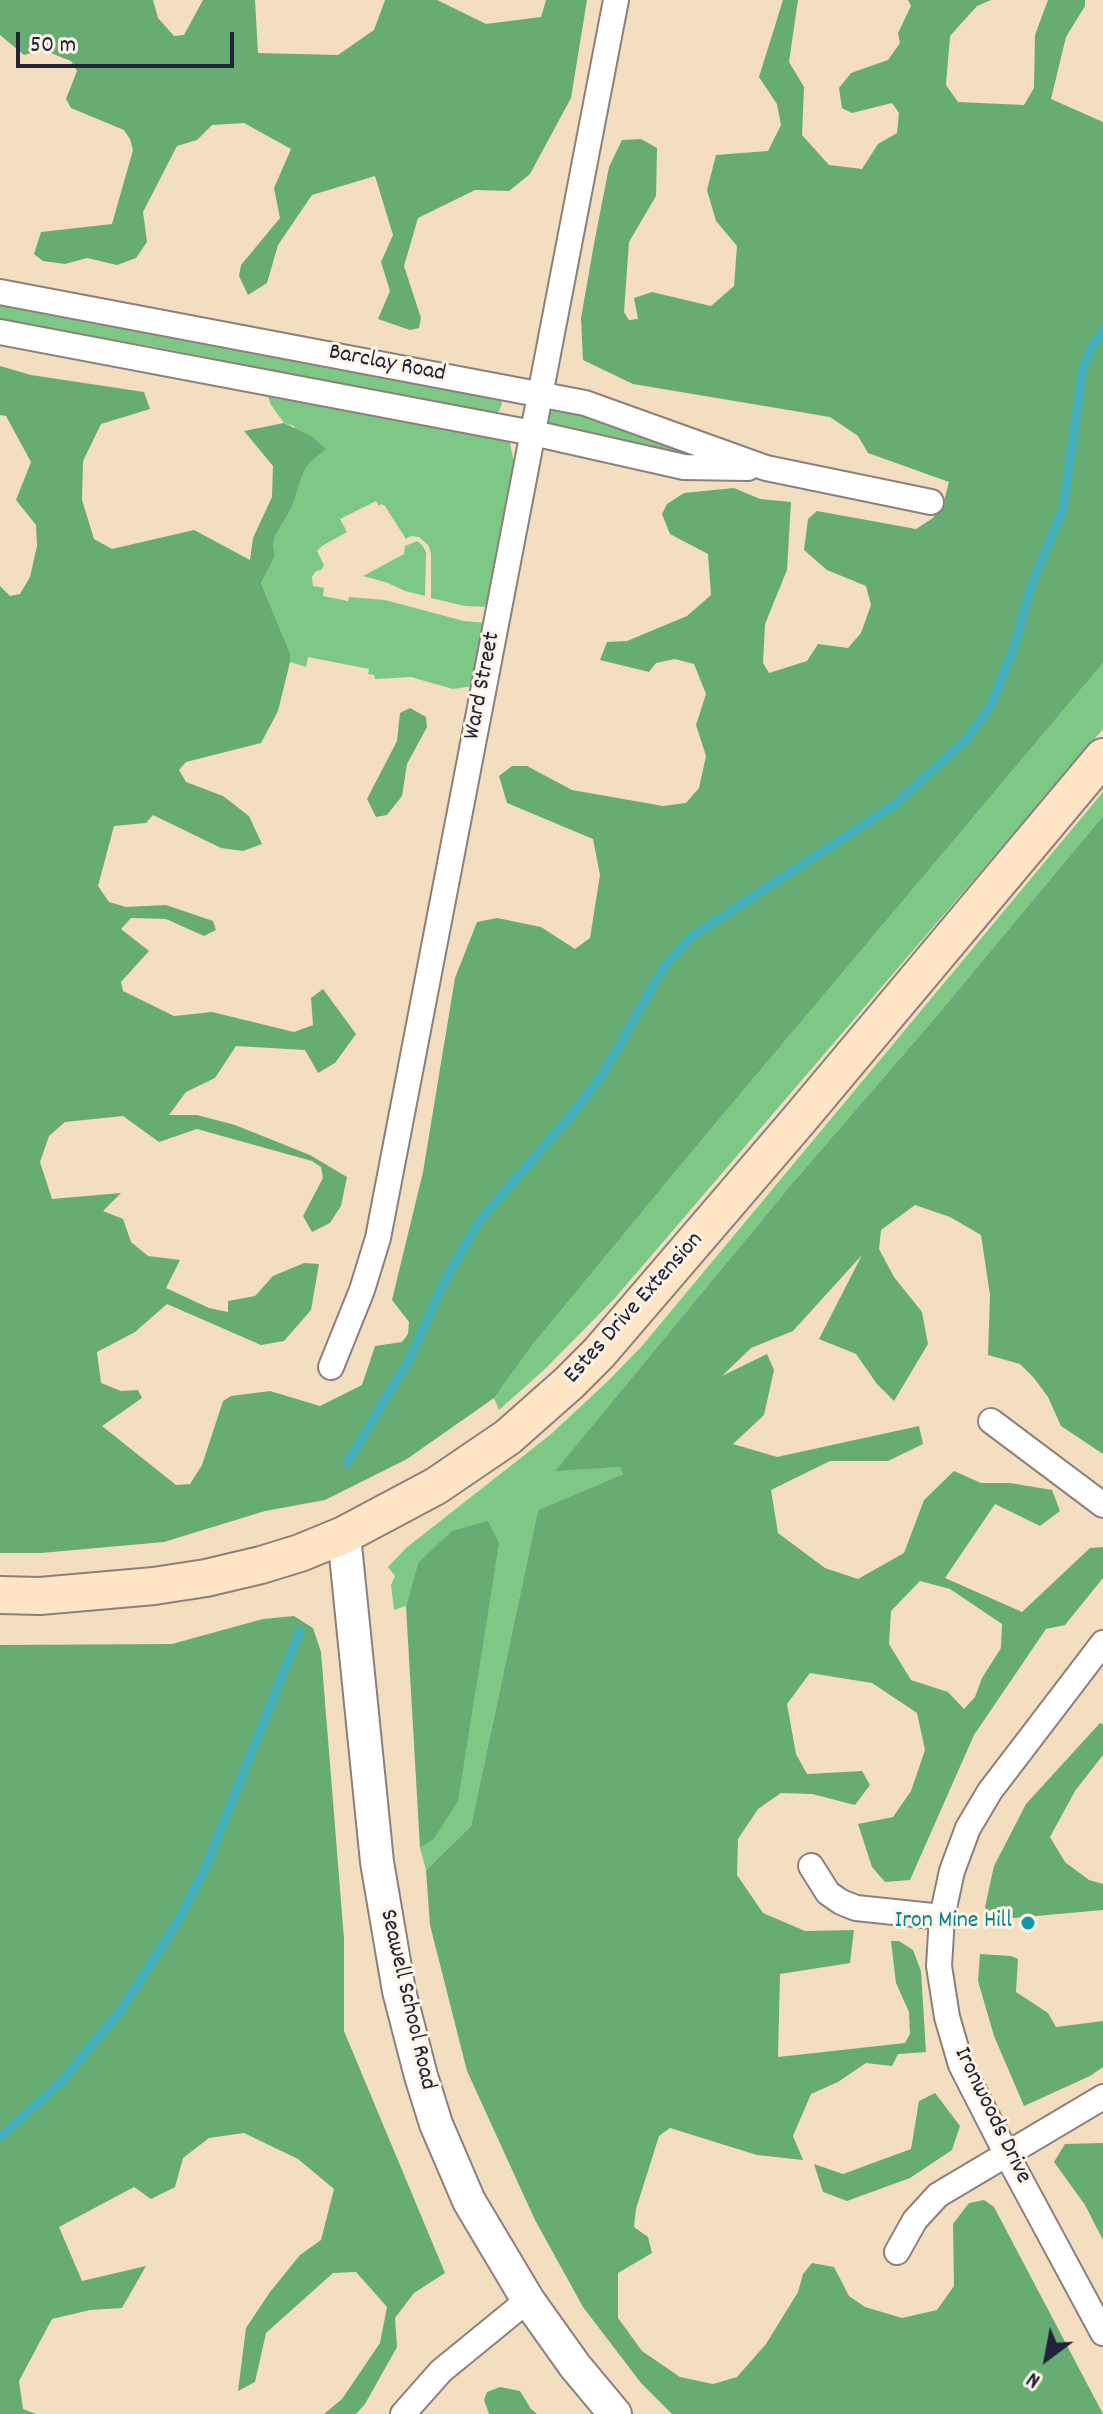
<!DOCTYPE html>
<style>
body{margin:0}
#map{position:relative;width:1103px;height:2414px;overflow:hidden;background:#f4dec0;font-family:Dekko,sans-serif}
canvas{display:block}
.north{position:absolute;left:1007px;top:2318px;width:80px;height:80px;-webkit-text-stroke:6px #fcf5e5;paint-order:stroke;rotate:212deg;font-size:22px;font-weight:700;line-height:32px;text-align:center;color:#22223b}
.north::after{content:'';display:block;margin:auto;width:28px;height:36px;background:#22223b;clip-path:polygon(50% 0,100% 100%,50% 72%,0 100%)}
.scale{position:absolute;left:16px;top:32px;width:218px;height:36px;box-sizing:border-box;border:4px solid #22223b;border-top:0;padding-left:10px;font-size:24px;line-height:28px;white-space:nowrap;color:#22223b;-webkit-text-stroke:6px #fcf5e5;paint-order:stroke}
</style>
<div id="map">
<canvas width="1103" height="2414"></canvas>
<div class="north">N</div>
<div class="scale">50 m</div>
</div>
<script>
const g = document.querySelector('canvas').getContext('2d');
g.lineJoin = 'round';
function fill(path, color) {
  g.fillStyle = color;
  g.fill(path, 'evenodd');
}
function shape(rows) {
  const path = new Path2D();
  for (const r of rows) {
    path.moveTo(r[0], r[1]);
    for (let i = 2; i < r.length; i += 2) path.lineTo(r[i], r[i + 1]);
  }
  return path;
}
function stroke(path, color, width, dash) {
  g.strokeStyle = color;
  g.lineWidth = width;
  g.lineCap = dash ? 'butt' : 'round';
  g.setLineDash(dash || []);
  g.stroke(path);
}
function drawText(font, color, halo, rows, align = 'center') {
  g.font = font + ' Dekko,sans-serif';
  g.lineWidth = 6;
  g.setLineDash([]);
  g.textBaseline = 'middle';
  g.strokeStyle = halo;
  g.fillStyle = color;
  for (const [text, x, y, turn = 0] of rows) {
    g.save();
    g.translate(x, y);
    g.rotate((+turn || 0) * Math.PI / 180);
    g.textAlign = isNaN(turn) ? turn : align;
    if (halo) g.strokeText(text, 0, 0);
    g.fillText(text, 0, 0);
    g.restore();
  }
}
fill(shape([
 [0,299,501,398,502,404,499,411,494,415,156,347,0,320],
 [267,394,507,439,510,442,514,463,489,607,465,606,431,598,431,554,429,546,419,537,411,536,406,539,385,506,381,504,379,506,376,501,340,519,347,532,322,546,317,551,324,565,322,569,315,572,312,577,313,586,324,588,323,596,348,601,349,597,385,600,464,621,486,623,473,686,453,689,411,677,375,679,374,675,368,674,369,669,308,657,306,667,290,662,290,653,261,583,275,556,273,545,275,536,291,509,304,470,310,462,294,426,284,423,271,405],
 [548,403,696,452,697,460,546,429],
 [417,541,422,545,426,552,425,596,405,591,388,583,363,576,404,554,405,546],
 [1103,663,1103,729,615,1298,546,1368,499,1410,494,1398,534,1343,700,1142],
 [1103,792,1103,816,940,1012,790,1186,556,1470,622,1467,623,1474,538,1510,471,1826,426,1870,420,1848,433,1840,418,1563,406,1606,394,1610,391,1585,395,1576,388,1567,406,1548,550,1435,607,1382,642,1346]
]), '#7ec886');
fill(shape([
 [0,0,153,0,158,18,174,36,184,35,203,0,255,0,258,53,338,55,374,30,385,0,437,0,486,24,541,17,546,0,587,0,571,98,530,174,509,191,475,190,418,218,404,266,421,318,419,328,410,330,378,319,390,291,381,262,393,235,375,176,312,195,278,245,267,283,248,295,239,276,241,265,280,218,274,188,291,149,244,123,212,125,197,140,177,146,143,212,147,242,136,258,117,265,87,258,65,264,43,261,34,254,41,232,112,224,133,150,130,139,124,130,71,108,66,99,77,71,71,61,43,50,24,55,0,35],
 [783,0,798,0,789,62,804,87,802,135,829,165,862,169,878,144,897,133,899,113,892,103,852,113,842,108,839,88,851,73,888,60,900,43,898,33,911,6,908,0,991,0,977,6,950,36,946,85,958,102,1024,105,1034,88,1035,35,1048,0,1085,0,1085,6,1066,37,1051,99,1103,122,1103,663,700,1142,534,1343,494,1398,407,1459,325,1500,265,1511,164,1542,41,1553,0,1553,0,586,10,596,20,594,30,577,37,546,36,525,16,500,31,462,6,416,0,415,0,366,31,375,144,392,150,409,101,424,83,461,82,500,94,539,112,549,194,530,250,560,253,538,272,497,273,466,244,431,284,423,311,436,326,449,310,462,304,471,291,509,275,536,273,545,275,556,261,583,290,653,290,662,278,711,261,743,186,762,179,770,186,782,223,796,249,816,262,844,243,851,221,848,153,815,146,823,114,826,98,886,109,902,126,907,166,905,213,921,216,930,204,936,166,919,131,918,121,929,149,951,121,982,123,991,174,1016,212,1012,294,1032,313,1025,311,998,323,989,356,1034,335,1063,318,1073,305,1050,236,1046,215,1078,186,1092,169,1115,197,1115,235,1125,310,1155,347,1177,341,1206,330,1223,312,1232,303,1216,323,1178,321,1167,312,1161,197,1129,159,1142,123,1116,65,1122,49,1136,40,1162,52,1199,121,1193,103,1211,123,1219,131,1242,148,1256,180,1260,166,1288,209,1308,228,1312,228,1301,255,1296,273,1276,304,1263,319,1264,311,1310,284,1341,261,1345,167,1304,135,1332,97,1352,101,1383,121,1391,138,1390,142,1398,102,1426,176,1485,190,1484,202,1465,223,1401,231,1396,270,1391,320,1406,362,1385,375,1346,402,1342,408,1334,409,1322,392,1300,423,1172,455,978,477,922,497,918,541,927,575,949,590,938,600,875,593,839,507,803,499,776,512,766,527,766,572,790,663,806,686,803,699,788,706,756,696,725,706,694,694,664,675,659,656,663,649,672,600,660,607,642,627,641,687,616,711,595,708,554,670,534,662,514,667,504,684,493,734,488,760,499,791,502,787,570,765,624,763,663,769,673,807,661,818,644,848,648,861,633,871,605,866,586,827,570,804,550,808,519,817,511,916,529,933,518,944,501,949,482,868,453,858,436,830,417,633,384,583,360,581,318,594,244,609,167,622,140,641,139,657,148,656,196,629,242,624,312,629,320,638,319,634,298,652,292,711,306,734,286,737,246,716,221,707,190,716,155,768,151,781,125,777,104,759,77],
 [410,708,426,717,427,727,407,764,402,796,387,815,376,817,367,799,397,741,400,713],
 [1103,816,1103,1454,1061,1426,1048,1397,1034,1378,1020,1364,988,1355,990,1295,981,1235,950,1217,915,1205,881,1230,879,1249,894,1277,922,1312,928,1344,894,1401,877,1384,856,1354,819,1339,862,1255,793,1331,751,1348,722,1376,767,1354,774,1370,764,1415,733,1444,777,1457,919,1426,923,1444,888,1461,830,1461,771,1490,778,1533,825,1568,858,1579,904,1553,924,1500,954,1471,981,1483,1010,1483,1052,1490,1060,1511,1040,1526,995,1504,945,1578,1022,1612,1090,1548,1103,1547,1103,1578,1065,1625,1046,1629,974,1735,910,1880,885,1882,872,1867,858,1824,893,1817,911,1791,925,1750,917,1713,872,1683,810,1673,787,1704,796,1754,807,1774,862,1771,870,1785,855,1805,812,1794,781,1793,758,1809,738,1839,737,1875,763,1913,805,1931,854,1930,850,1963,780,1974,778,2057,905,2043,910,2034,909,2012,896,1983,891,1941,899,1941,913,1950,921,1971,926,2052,898,2054,892,2066,866,2063,838,2082,811,2094,793,2136,803,2160,757,2155,670,2128,659,2136,636,2209,634,2227,648,2237,652,2253,618,2273,618,2318,642,2351,680,2377,713,2384,737,2377,766,2344,798,2292,803,2274,812,2263,834,2267,849,2296,865,2307,902,2318,937,2310,954,2286,953,2224,969,2203,984,2200,994,2207,1103,2414,672,2414,641,2383,583,2307,535,2220,467,2071,430,1925,426,1870,471,1826,538,1510,623,1474,621,1467,555,1471,790,1186,940,1012],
 [920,1581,950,1589,1002,1624,1001,1648,982,1678,975,1697,964,1709,948,1692,911,1680,889,1644,891,1611],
 [488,1521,499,1543,458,1801,433,1840,420,1848,406,1606,418,1563,452,1531],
 [294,1616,313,1628,321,1652,344,1939,344,2031,445,2273,414,2293,395,2318,397,2347,365,2404,356,2414,324,2414,342,2399,380,2343,387,2307,356,2272,333,2273,266,2333,255,2382,238,2391,246,2328,270,2292,300,2255,321,2240,334,2189,298,2159,244,2133,209,2138,183,2158,175,2187,151,2199,134,2187,59,2227,82,2281,146,2266,122,2308,90,2310,52,2319,19,2381,23,2409,36,2414,0,2414,0,1645,172,1644,263,1619],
 [1100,1723,1103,1724,1103,1755,1075,1791,1050,1837,1065,1862,1089,1880,1103,1884,1103,1910,991,1920,985,1907,994,1866,1026,1804],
 [980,1954,1011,1956,1018,1959,1016,1992,1048,2013,1056,2027,1103,2021,1103,2067,1090,2076,1024,2106,994,2036,978,1981],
 [935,2093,960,2126,952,2150,910,2178,847,2201,823,2192,814,2164,843,2174,911,2149,919,2101],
 [1103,2143,1103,2240,1085,2205,1054,2162,1065,2144],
 [500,2387,520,2391,531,2409,537,2414,489,2414,484,2400,487,2392]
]), '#66ac73');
stroke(shape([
 [347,1463,411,1356,444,1282,480,1220,569,1118,603,1074,664,967,691,937,894,805,966,740,991,705,1014,648,1031,586,1063,509,1083,367,1092,347,1103,331],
 [0,2137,61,2082,122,2009,178,1921,207,1864,300,1631]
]), '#42b1bd', 9);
const minor = shape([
 [0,292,585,403,766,468,931,502],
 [0,332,533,433,684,467,748,468],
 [331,1367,362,1290,378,1238,616,0],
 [991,1421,1103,1505],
 [1103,1643,990,1791,968,1828,952,1871,942,1917,939,1966,947,2017,961,2065,1006,2153,1103,2333],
 [811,1866,828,1893,841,1902,856,1908,942,1917],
 [897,2252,915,2220,938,2195,1103,2097],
 [403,2414,441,2371,528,2300]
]);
const tertiary = shape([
 [344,1535,377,1862,399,1991,421,2076,436,2124,469,2201,528,2300,575,2366,615,2414]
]);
const secondary = shape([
 [0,1595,40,1596,154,1586,206,1578,261,1565,300,1553,344,1535,436,1486,508,1437,569,1383,599,1353,798,1121,1103,757]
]);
stroke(minor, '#8b807e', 28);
stroke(tertiary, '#8b807e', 36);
stroke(secondary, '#8b807e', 40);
stroke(minor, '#fff', 24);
stroke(tertiary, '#fff', 32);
stroke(secondary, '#fde5c5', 36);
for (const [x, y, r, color] of [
 [1028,1923,8,"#0f9aa8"]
]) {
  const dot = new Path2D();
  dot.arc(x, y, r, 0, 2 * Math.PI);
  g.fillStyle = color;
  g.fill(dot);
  stroke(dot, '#fcf5e5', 3);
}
drawText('24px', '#22223b', '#fcf5e5', [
 ["Barclay Road",387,365,11],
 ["Ward Street",484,686,-79],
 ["Estes Drive Extension",635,1309,-48],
 ["Seawell School Road",406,2000,77],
 ["Ironwoods Drive",991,2116,64]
]);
drawText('24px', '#0d838f', '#fcf5e5', [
 ["Iron Mine Hill",1012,1923]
], 'right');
</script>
